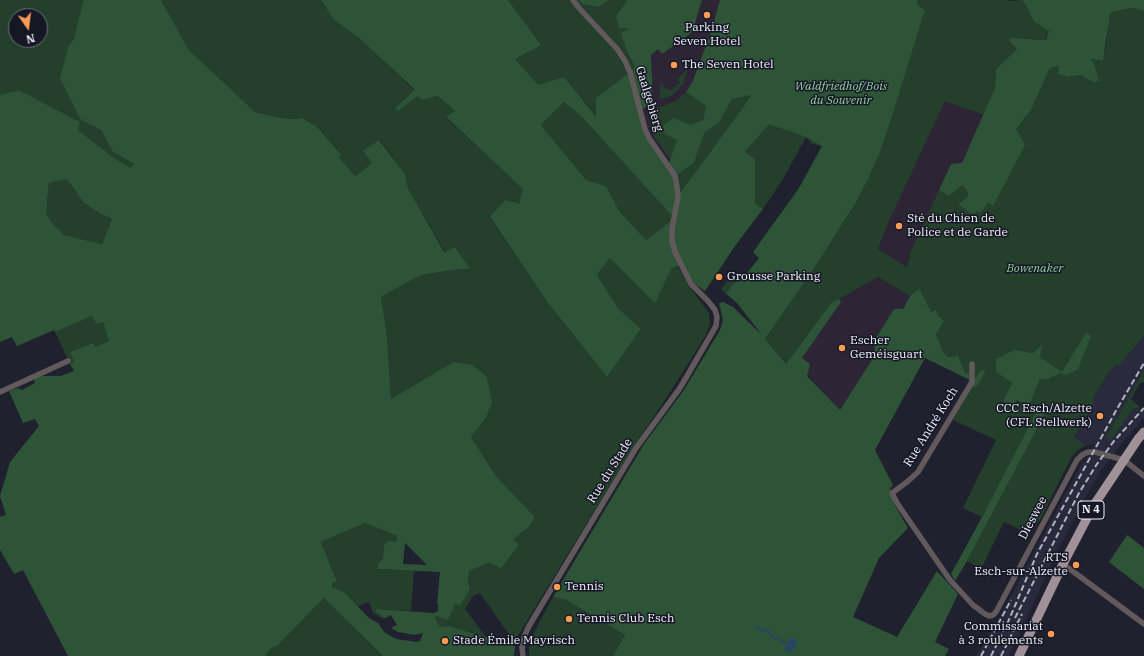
<!DOCTYPE html>
<meta charset="utf-8">
<style>
body{margin:0}
#map{position:relative;width:1144px;height:656px;overflow:hidden;background:#20212e;font-family:"IBM Plex Serif",serif}
canvas{display:block}
.north{position:absolute;left:8px;top:8px;width:40px;height:40px;box-sizing:border-box;background:#161724;border:1px solid #6d6e7a;border-radius:50%;rotate:166deg;font-size:11px;font-weight:700;line-height:16px;text-align:center;color:#f0f1fa}
.north::after{content:'';display:block;margin:auto;width:14px;height:18px;background:#fd9c55;clip-path:polygon(50% 0,100% 100%,50% 72%,0 100%)}
</style>
<div id="map">
<canvas width="1144" height="656"></canvas>
<div class="north">N</div>
</div>
<script>
const g = document.querySelector('canvas').getContext('2d');
g.lineJoin = 'round';
function fill(path, color) {
  g.fillStyle = color;
  g.fill(path, 'evenodd');
}
function shape(rows) {
  const path = new Path2D();
  for (const r of rows) {
    path.moveTo(r[0], r[1]);
    for (let i = 2; i < r.length; i += 2) path.lineTo(r[i], r[i + 1]);
  }
  return path;
}
function stroke(path, color, width, dash) {
  g.strokeStyle = color;
  g.lineWidth = width;
  g.lineCap = dash ? 'butt' : 'round';
  g.setLineDash(dash || []);
  g.stroke(path);
}
function drawText(font, color, halo, rows, align = 'center') {
  g.font = font + ' "IBM Plex Serif",serif';
  g.lineWidth = 3;
  g.setLineDash([]);
  g.textBaseline = 'middle';
  g.strokeStyle = halo;
  g.fillStyle = color;
  for (const [text, x, y, turn = 0] of rows) {
    g.save();
    g.translate(x, y);
    g.rotate((+turn || 0) * Math.PI / 180);
    g.textAlign = isNaN(turn) ? turn : align;
    if (halo) g.strokeText(text, 0, 0);
    g.fillText(text, 0, 0);
    g.restore();
  }
}
fill(shape([
 [702,0,720,0,710,35,692,83,686,92,668,166,649,138,640,111,653,102,651,55,658,49,662,53,690,34,693,30],
 [945,100,984,115,962,163,951,165,911,251,907,267,878,249,888,223],
 [878,277,910,296,903,309,894,309,874,341,875,355,840,410,807,375,802,358,841,302,839,299]
]), '#2d2535');
fill(shape([
 [1144,336,1144,370,1106,437,1111,440,1133,408,1140,407,1144,411,1144,418,1117,449,1102,469,1086,496,1057,552,1009,656,976,656,995,626,1082,463,1085,461,1095,444,1086,445,1074,439,1093,404,1093,400,1109,372,1116,365,1119,366]
]), '#292a3d');
fill(shape([
 [0,0,83,0,74,39,69,45,81,120,101,130,113,152,134,164,131,168,117,160,78,130,80,122,19,90,0,95],
 [16,16,40,16,40,40,16,40],
 [161,0,321,0,333,19,359,38,415,91,396,108,398,110,418,96,422,100,438,96,455,111,446,118,524,189,519,204,490,218,548,303,607,377,641,329,618,308,597,275,610,258,672,269,678,266,689,286,709,313,710,323,706,335,667,397,634,446,516,639,512,639,480,593,473,596,465,609,486,637,449,626,440,627,435,615,455,604,460,606,470,589,468,582,469,571,489,563,512,539,529,527,535,517,496,476,471,437,485,419,453,362,391,399,387,335,381,297,421,275,460,269,469,269,455,247,445,252,408,188,405,174,380,140,364,151,372,163,355,176,339,157,342,154,317,127,301,117,299,119,281,118,255,112,189,50],
 [508,0,579,0,582,4,599,7,609,0,627,0,616,16,630,27,626,49,635,67,626,75,596,98,597,116,564,77,538,86,514,59,540,45],
 [918,0,1006,0,1008,1,1022,0,1026,5,1034,22,1049,31,1045,40,1010,38,1009,41,1017,49,996,69,995,88,984,115,945,101,888,223,878,249,907,267,911,251,939,190,949,195,962,185,967,190,968,196,958,205,974,215,977,211,981,213,988,203,992,206,1016,129,1031,110,1050,68,1060,66,1058,73,1069,77,1080,75,1093,82,1096,69,1090,59,1102,61,1106,48,1109,18,1110,14,1113,12,1132,8,1144,11,1144,336,1119,366,1116,365,1109,372,1093,399,1093,404,1074,438,1086,445,1079,449,1072,456,1040,520,1035,524,1030,534,1004,522,981,569,967,561,1047,410,1040,406,1033,418,982,517,963,508,996,440,953,420,976,379,965,372,958,356,948,357,943,352,939,343,931,313,919,288,910,296,878,277,839,299,831,303,786,364,765,339,813,270,855,204,822,146,812,144,806,137,783,179,763,209,755,204,755,159,745,152,769,123,906,69,925,10,917,4],
 [1041,346,1040,357,1061,373,1048,379,1040,379,1017,399,1003,401,1012,383,996,372,996,359,1014,350,1033,353],
 [688,69,683,84,673,95,667,98,659,98,661,81,664,88,671,90,680,83,677,79],
 [686,92,706,106,703,120,690,125,677,140,671,160,654,136,650,127,651,115,655,109,676,101],
 [752,95,678,197,675,176,694,163,705,132,719,123,732,98],
 [565,101,580,115,673,217,673,219,646,240,620,212,606,186,586,180,541,125],
 [67,178,84,203,101,214,112,219,102,244,64,235,52,223,46,213,49,183],
 [744,277,734,284,726,294,722,290,722,288,727,281],
 [92,316,103,322,109,341,95,348,93,343,70,352,74,362,70,364,55,332],
 [1144,370,1144,382,1140,383,1131,399,1140,407,1133,409,1111,440,1106,437],
 [365,523,397,536,396,542,384,545,383,560,378,569,414,571,411,611,376,609,376,612,385,618,383,619,373,613,369,602,357,606,344,592,332,587,332,583,337,580,321,542],
 [553,597,566,600,625,635,613,656,529,656,529,649,531,638],
 [324,598,383,656,267,656,266,654,274,646,276,647]
]), '#243f2b');
fill(shape([
 [83,0,161,0,189,50,255,112,281,118,299,119,301,117,317,127,342,155,339,157,355,176,372,163,363,151,379,140,405,174,408,188,444,252,455,247,470,269,460,269,421,275,381,297,387,335,391,399,453,362,472,365,487,377,492,403,485,419,471,437,496,476,535,517,529,527,513,539,519,545,501,568,489,563,469,571,468,582,470,589,460,606,455,604,448,620,435,616,440,627,449,626,515,646,514,656,383,656,324,598,276,647,274,646,266,654,267,656,68,656,23,570,14,574,0,550,0,517,6,515,0,496,10,462,39,426,35,419,23,423,9,391,18,388,22,390,35,383,34,379,40,376,61,376,74,371,70,364,74,362,70,352,93,343,95,347,109,341,103,322,96,324,92,316,55,332,54,330,17,346,12,337,0,342,0,95,19,90,80,122,78,130,117,160,131,168,134,164,113,152,101,130,81,120,60,78,69,45,74,39],
 [67,179,84,203,101,214,112,219,102,244,64,235,52,223,46,213,49,183],
 [365,523,397,536,396,542,389,541,384,545,383,559,378,564,378,569,440,572,437,604,438,604,438,611,434,613,376,609,376,612,385,618,391,615,397,625,391,628,398,632,415,635,423,633,420,641,416,642,396,639,384,632,378,623,369,618,344,592,332,587,332,583,337,581,321,542],
 [405,543,427,565,403,564],
 [321,0,508,0,541,45,515,59,538,85,564,77,596,116,596,98,626,75,635,67,626,49,621,33,629,28,619,28,616,16,627,0,702,0,693,30,690,34,662,54,658,49,651,55,653,102,640,111,645,129,668,166,677,140,665,134,663,125,674,118,690,125,703,120,706,106,686,92,692,83,710,35,720,0,918,0,917,4,925,10,890,122,879,154,868,179,855,204,813,270,765,339,786,364,831,303,839,299,841,302,802,358,810,364,807,376,840,410,875,355,874,341,894,309,903,309,910,296,919,288,931,312,936,310,938,316,944,321,936,334,943,352,948,357,958,356,965,372,976,378,981,370,984,370,985,372,977,386,974,387,973,384,974,382,925,358,875,450,893,485,890,489,894,504,908,528,879,558,853,617,897,637,937,571,958,594,935,642,949,649,945,656,613,656,625,635,566,600,553,597,644,444,684,390,720,330,723,320,719,303,723,302,733,307,762,335,737,303,726,294,733,284,744,277,759,258,753,252,799,188,822,146,806,137,769,124,745,152,755,159,755,204,763,209,735,246,705,291,703,290,694,283,680,265,671,269,655,303,610,258,597,275,618,308,641,329,607,377,548,303,490,217,505,200,519,204,523,189,446,117,455,111,438,96,422,100,418,96,398,111,395,108,415,90,359,38,333,19],
 [751,95,744,106,678,196,675,176,694,163,705,132,719,123,732,99],
 [564,102,580,115,673,217,673,219,646,240,620,212,606,186,586,180,541,125],
 [579,0,609,0,599,7,582,4],
 [1022,0,1144,0,1144,11,1132,8,1113,12,1110,14,1103,61,1091,59,1096,69,1099,81,1093,82,1080,75,1069,77,1058,74,1059,66,1050,68,1031,110,1016,129,1025,145,993,206,988,203,981,213,977,211,974,215,958,205,968,196,967,190,962,185,949,196,939,190,951,164,962,163,995,88,996,69,1017,49,1009,41,1010,38,1046,40,1049,31,1034,22,1026,5],
 [1086,333,1091,336,1078,369,1066,375,1061,373,1048,379,1040,379,1029,405,1017,400,1012,407,1003,401,1012,383,996,372,996,359,1014,350,1033,353,1042,345,1040,357,1062,372],
 [1040,406,1047,410,967,561,955,581,951,574,982,517,1033,418],
 [1127,535,1144,548,1144,589,1109,562]
]), '#2e5438');
fill(shape([
 [791,638,795,639,796,646,792,651,788,652,784,648,788,644,789,640]
]), '#264563');
stroke(shape([
 [755,626,758,627,762,631,767,630,773,637,779,639,788,644]
]), '#264563', 2);
stroke(shape([
 [972,364,972,382,918,472,907,482,892,493,897,503,950,580,973,605,985,614,989,616,993,615,996,612,1077,460,1082,455,1088,452,1095,452,1124,460,1144,476],
 [0,392,68,361],
 [1063,564,1144,624],
 [523,656,522,648,524,637,529,626,636,448,680,388,716,326,717,317,715,310,708,301,691,284,675,252,672,241,672,229,678,197,677,187,675,176,649,138,645,129,630,72,625,61,618,50,579,8,573,0]
]), '#61595c', 5.5);
stroke(shape([
 [1019,656,1063,564,1094,505,1138,439,1144,432]
]), '#a09097', 9);
stroke(shape([
 [1015,618,1079,493,1097,464,1114,441,1144,408],
 [981,656,1011,600],
 [991,656,1008,622,1037,554,1117,409,1144,363],
 [1001,656,1022,614]
]), '#b2b3bd', 2, [6, 3]);
for (const [x, y, r, color] of [
 [707,15,4,"#fd9c55"],
 [674,65,4,"#fd9c55"],
 [899,226,4,"#fd9c55"],
 [719,277,4,"#fd9c55"],
 [842,348,4,"#fd9c55"],
 [1100,416,4,"#fd9c55"],
 [1076,565,4,"#fd9c55"],
 [557,587,4,"#fd9c55"],
 [569,619,4,"#fd9c55"],
 [1051,634,4,"#fd9c55"],
 [445,641,4,"#fd9c55"]
]) {
  const dot = new Path2D();
  dot.arc(x, y, r, 0, 2 * Math.PI);
  g.fillStyle = color;
  g.fill(dot);
  stroke(dot, '#161724', 1.5);
}
for (const [x, y, w] of [
 [1091,510,26]
]) {
  const box = new Path2D();
  box.roundRect(x - w / 2, y - 9, w, 18, 3);
  g.fillStyle = '#161724';
  g.fill(box);
  stroke(box, '#f0f1fa', 1);
}
drawText('bold 11px', '#f0f1fa', null, [
 ["N 4",1091,510]
]);
drawText('12px', '#f0f1fa', '#161724', [
 ["Parking",707,28,"center"],
 ["Seven Hotel",707,42,"center"],
 ["The Seven Hotel",682,65],
 ["Sté du Chien de",907,219],
 ["Police et de Garde",907,233],
 ["Grousse Parking",727,277],
 ["Escher",850,341],
 ["Geméisguart",850,355],
 ["CCC Esch/Alzette",1092,409,"right"],
 ["(CFL Stellwerk)",1092,423,"right"],
 ["RTS",1068,558,"right"],
 ["Esch-sur-Alzette",1068,572,"right"],
 ["Tennis",565,587],
 ["Tennis Club Esch",577,619],
 ["Commissariat",1043,627,"right"],
 ["à 3 roulements",1043,641,"right"],
 ["Stade Émile Mayrisch",453,641]
], 'left');
drawText('italic 12px', '#92d1a1', '#161724', [
 ["Waldfriedhof/Bois",841,87],
 ["du Souvenir",841,101],
 ["Bowenaker",1035,269]
]);
drawText('12px', '#f0f1fa', '#161724', [
 ["Gaalgebierg",649,99,73],
 ["Rue André Koch",931,427,-58],
 ["Rue du Stade",610,471,-58],
 ["Dieswee",1033,518,-62]
]);
</script>
